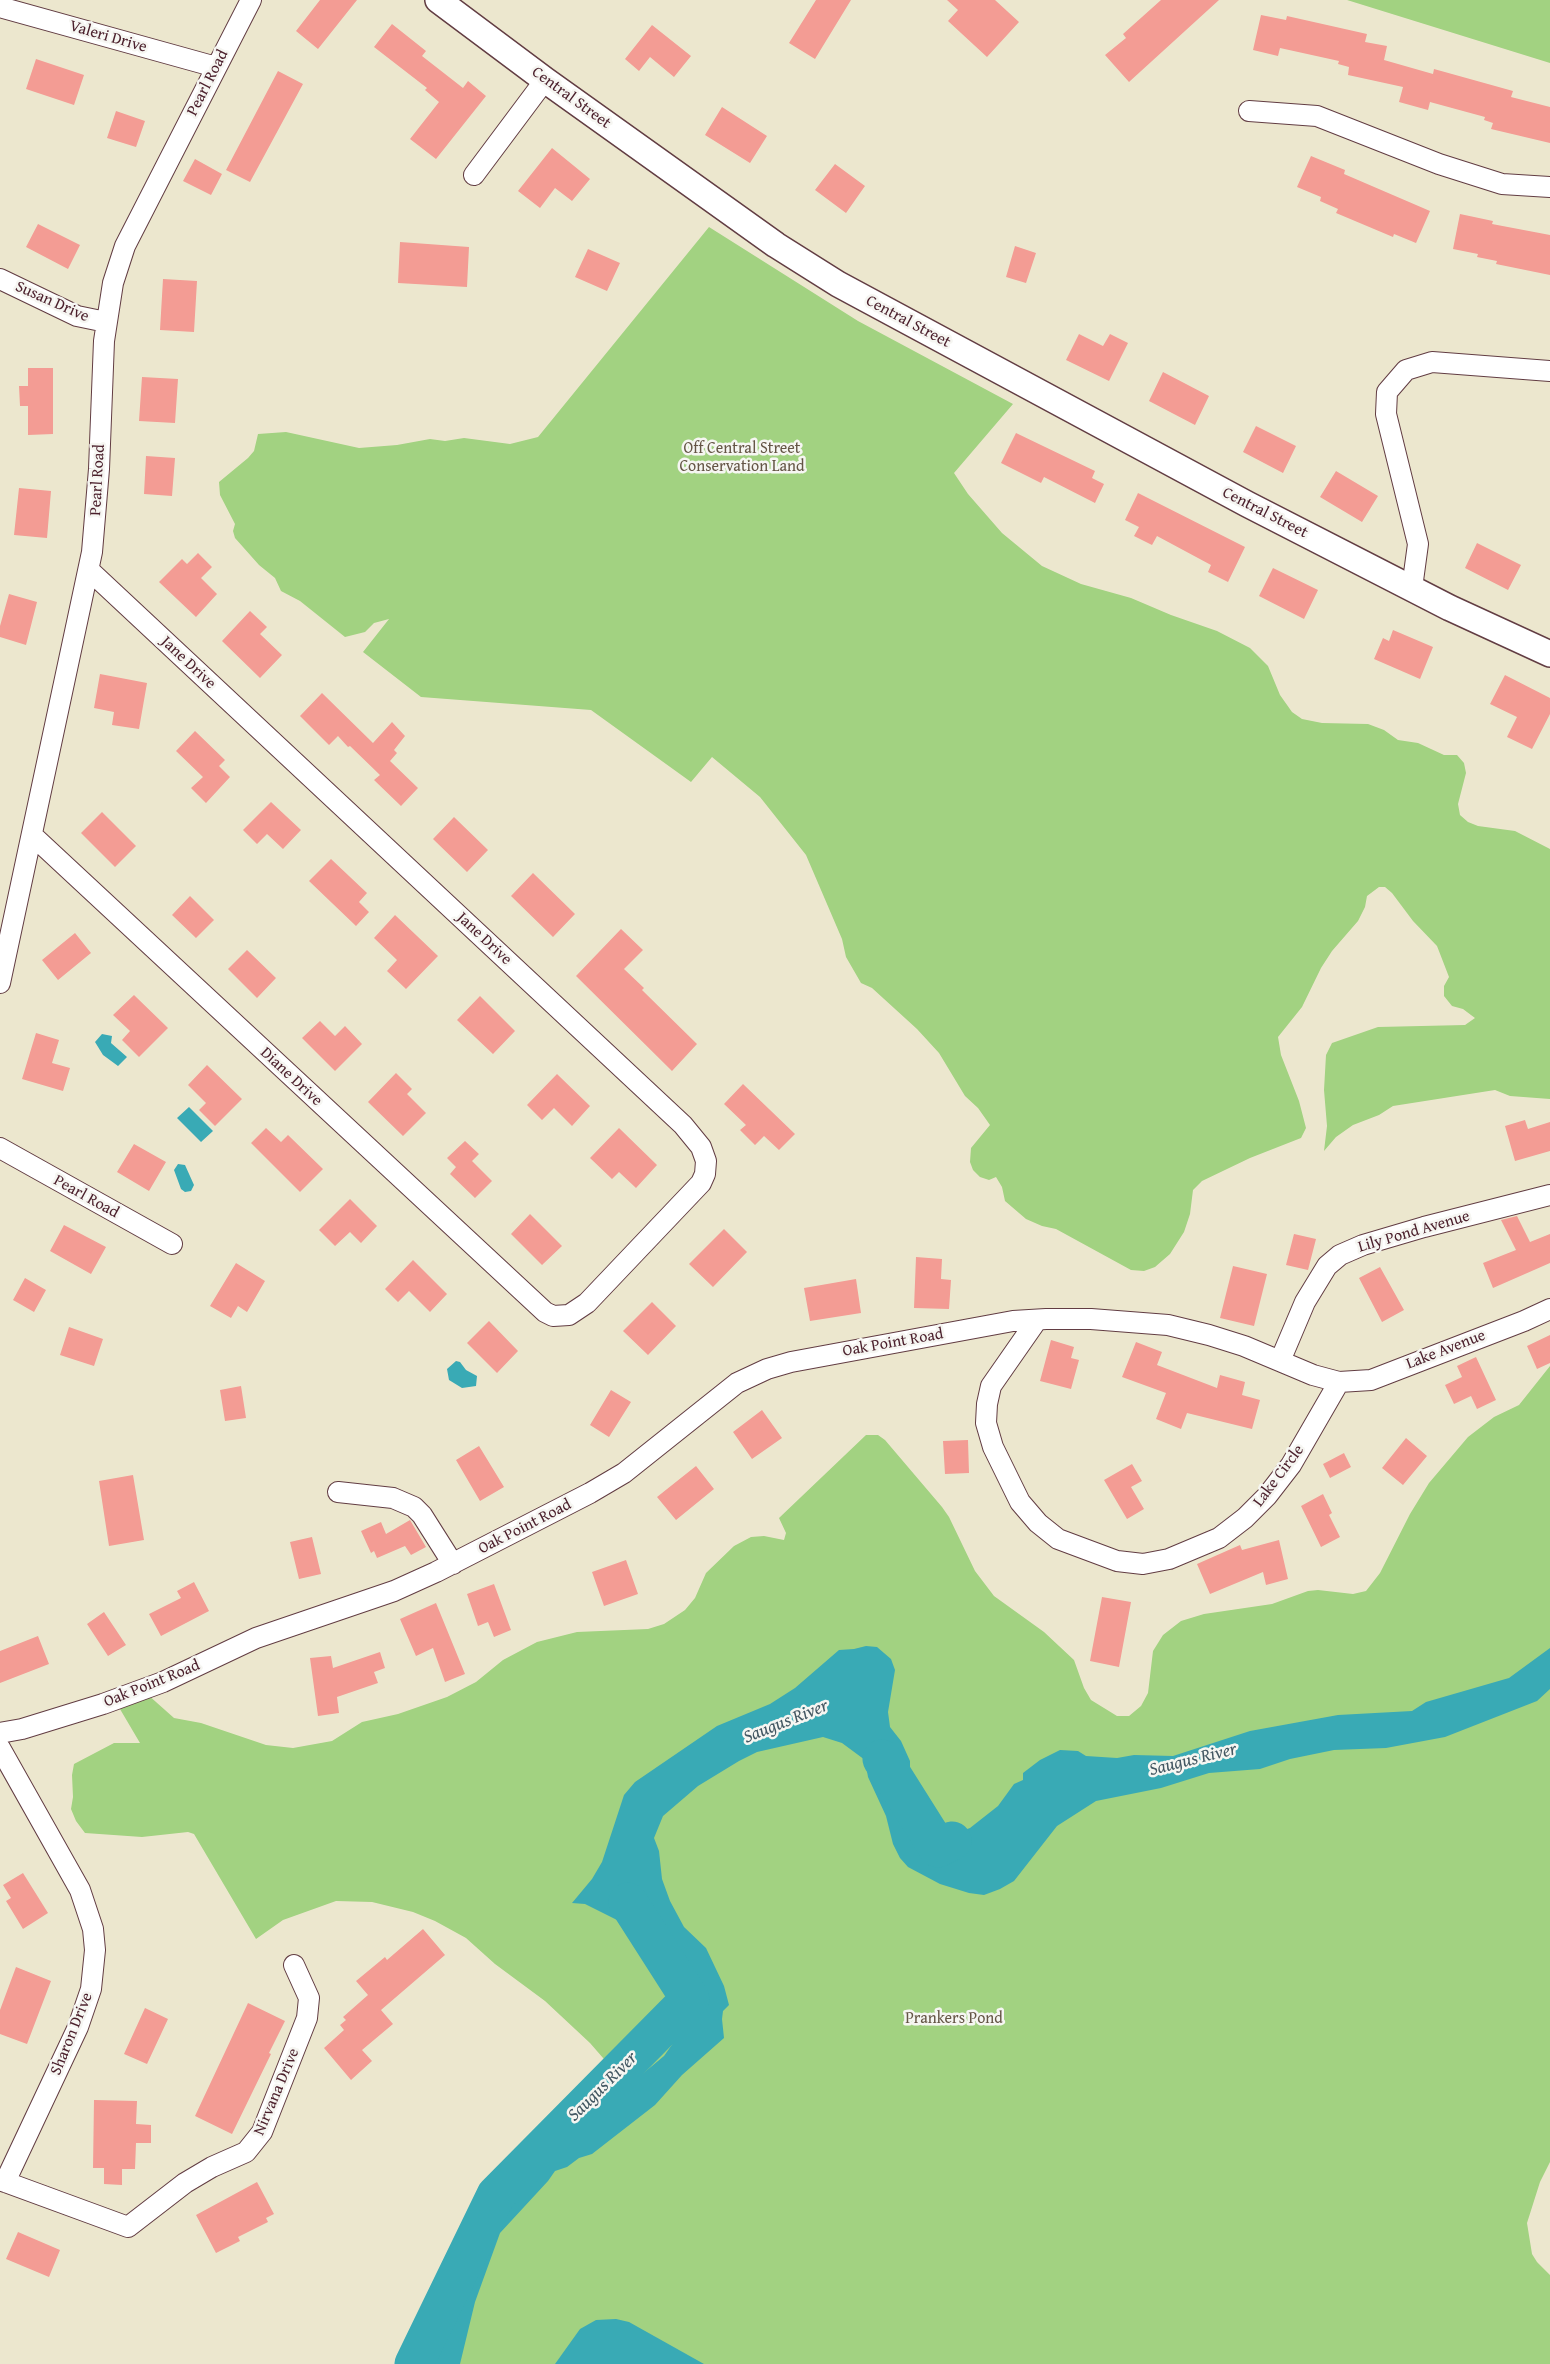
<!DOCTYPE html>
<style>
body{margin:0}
canvas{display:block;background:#ece7ce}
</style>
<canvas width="1550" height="2364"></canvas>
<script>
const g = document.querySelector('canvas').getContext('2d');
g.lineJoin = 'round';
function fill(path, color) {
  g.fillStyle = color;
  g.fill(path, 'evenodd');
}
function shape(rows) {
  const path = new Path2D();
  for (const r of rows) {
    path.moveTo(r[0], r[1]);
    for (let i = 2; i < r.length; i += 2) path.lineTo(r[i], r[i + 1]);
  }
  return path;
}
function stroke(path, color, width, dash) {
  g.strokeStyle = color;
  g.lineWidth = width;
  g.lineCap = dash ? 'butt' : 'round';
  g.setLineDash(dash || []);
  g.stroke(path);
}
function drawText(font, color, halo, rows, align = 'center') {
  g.font = font + ' "Gentium Book Plus",serif';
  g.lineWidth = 5;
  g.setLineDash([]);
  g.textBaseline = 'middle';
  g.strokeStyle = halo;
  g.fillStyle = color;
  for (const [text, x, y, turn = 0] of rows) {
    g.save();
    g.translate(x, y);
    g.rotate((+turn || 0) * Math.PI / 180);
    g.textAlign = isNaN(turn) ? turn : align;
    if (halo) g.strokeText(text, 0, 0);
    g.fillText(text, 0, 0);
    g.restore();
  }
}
fill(shape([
 [1347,0,1550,0,1550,63],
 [709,227,858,321,1013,404,954,473,968,494,1002,533,1042,566,1081,584,1131,598,1171,615,1217,631,1250,648,1268,666,1280,695,1292,712,1302,719,1322,723,1368,724,1384,730,1398,740,1418,743,1444,755,1457,755,1464,763,1466,773,1458,804,1460,815,1468,822,1478,826,1515,831,1550,849,1550,1099,1510,1096,1495,1090,1393,1106,1379,1115,1353,1125,1336,1137,1324,1151,1327,1126,1324,1090,1326,1055,1332,1043,1378,1027,1465,1025,1475,1018,1463,1009,1452,1006,1444,996,1444,986,1449,977,1437,946,1413,921,1392,893,1385,887,1379,887,1367,896,1365,907,1358,921,1332,951,1321,968,1302,1007,1278,1037,1281,1055,1299,1101,1306,1128,1301,1138,1250,1158,1202,1181,1193,1190,1190,1214,1184,1232,1170,1254,1155,1267,1144,1271,1131,1270,1056,1229,1042,1226,1026,1219,1005,1201,1002,1187,996,1177,989,1180,980,1177,973,1170,970,1162,971,1148,990,1125,978,1108,965,1096,939,1053,917,1029,872,988,861,983,846,957,842,939,806,855,760,797,712,757,691,782,591,710,421,697,363,652,389,619,374,623,365,632,345,637,300,601,281,591,275,578,259,565,235,538,233,531,235,524,220,495,219,482,248,458,254,451,258,434,286,432,359,448,397,445,430,439,445,441,464,438,510,444,538,437],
 [1550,1366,1550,2162,1540,2182,1527,2223,1532,2254,1537,2262,1550,2275,1550,2364,434,2364,453,2285,613,2091,613,2074,610,2066,590,2043,545,2001,495,1964,466,1938,435,1921,413,1912,372,1902,336,1901,283,1920,256,1939,194,1834,188,1832,142,1837,85,1833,76,1821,71,1809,73,1797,72,1775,74,1764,114,1743,140,1743,117,1704,147,1694,174,1718,201,1723,266,1745,293,1748,332,1741,362,1722,398,1714,447,1697,476,1682,503,1660,537,1642,577,1632,648,1629,664,1624,685,1610,695,1598,706,1573,734,1546,751,1537,764,1536,784,1540,786,1533,779,1518,866,1435,878,1435,885,1440,942,1507,949,1517,975,1571,994,1596,1044,1632,1074,1660,1084,1688,1091,1700,1117,1716,1129,1716,1141,1706,1148,1693,1153,1651,1163,1635,1181,1621,1204,1614,1272,1604,1308,1591,1318,1590,1353,1594,1366,1591,1380,1573,1410,1514,1429,1483,1468,1437,1494,1417,1519,1405]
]), '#a2d281');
fill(shape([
 [102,1034,112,1036,111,1043,127,1057,118,1066,103,1055,95,1042],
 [189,1107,213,1131,201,1142,177,1118],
 [178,1164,185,1165,194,1185,191,1191,185,1192,181,1189,174,1170],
 [456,1361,460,1362,466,1370,477,1376,476,1386,462,1388,449,1380,447,1369],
 [866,1646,877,1647,891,1659,895,1670,888,1712,890,1727,901,1741,910,1761,910,1779,906,1797,920,1819,951,1835,970,1828,998,1806,1014,1784,1023,1780,1023,1773,1040,1760,1060,1750,1078,1751,1086,1756,1117,1758,1134,1755,1173,1756,1250,1731,1338,1715,1412,1711,1426,1702,1509,1678,1550,1648,1550,1689,1537,1701,1445,1737,1386,1748,1334,1750,1290,1759,1260,1769,1209,1773,1161,1788,1096,1801,1057,1826,1014,1881,1000,1889,984,1895,969,1893,940,1884,908,1867,900,1858,893,1844,886,1816,868,1777,865,1760,842,1743,823,1737,757,1752,739,1761,698,1786,663,1816,654,1838,659,1851,662,1879,670,1901,684,1927,706,1948,724,1986,729,2005,723,2011,722,2019,724,2038,682,2075,655,2105,592,2154,579,2158,567,2167,555,2171,548,2181,500,2233,475,2302,460,2364,417,2364,430,2327,435,2319,449,2273,476,2223,496,2195,505,2187,528,2154,600,2096,640,2076,664,2056,683,2029,690,1999,691,1981,687,1969,621,1922,585,1904,572,1903,592,1879,602,1862,624,1795,635,1782,717,1726,770,1704,795,1688,839,1650,854,1649],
 [616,2319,629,2322,704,2364,555,2364,580,2329,596,2320]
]), '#39aab5');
stroke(shape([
 [882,1759,938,1848,952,1841],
 [414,2364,496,2195,690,1999,628,1902]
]), '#39aab5', 39);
fill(shape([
 [320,0,357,0,318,49,296,31],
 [816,0,851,0,815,59,789,43],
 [947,0,995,0,1019,22,987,57,948,21,958,10],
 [1161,0,1219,0,1129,82,1105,55,1126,38,1123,34],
 [1261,15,1286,20,1287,16,1367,34,1365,42,1387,46,1384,60,1433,74,1434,69,1513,91,1511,97,1550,107,1550,143,1491,129,1493,123,1484,120,1485,117,1430,102,1428,110,1399,102,1403,87,1348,75,1349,67,1338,64,1339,61,1280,48,1278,56,1253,50],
 [392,24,426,51,422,56,463,88,468,81,486,96,436,159,410,139,439,102,425,90,427,88,374,47],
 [652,25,691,56,674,77,650,57,639,71,625,59],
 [36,59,84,75,74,105,26,89],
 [278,71,303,84,250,182,226,170],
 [722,107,767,136,750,163,705,135],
 [116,111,145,121,136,147,107,138],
 [552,148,590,179,572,201,555,188,540,208,518,191],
 [1311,156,1345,170,1344,174,1430,211,1416,243,1394,234,1393,237,1336,213,1338,209,1320,201,1321,197,1297,187],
 [195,159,222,174,211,195,183,181],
 [835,164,865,186,846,213,815,190],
 [1460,214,1493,221,1492,224,1550,235,1550,275,1496,264,1497,261,1477,257,1478,254,1453,249],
 [38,224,80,245,68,269,26,247],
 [400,242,469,247,467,287,398,283],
 [1015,246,1036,253,1026,283,1006,277],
 [588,249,620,263,607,291,575,277],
 [163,279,197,281,194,332,160,330],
 [1079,334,1103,346,1110,334,1128,343,1109,381,1066,360],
 [28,368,53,368,53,434,28,435,28,406,20,406,19,386,28,386],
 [1163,372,1209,396,1195,425,1149,401],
 [142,377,178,379,175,423,139,421],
 [1256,426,1296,446,1283,473,1243,452],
 [1016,433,1095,471,1092,478,1104,484,1095,503,1044,477,1041,483,1001,463],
 [146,456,175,458,172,496,144,494],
 [1336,471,1378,496,1362,522,1320,497],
 [19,488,51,491,47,538,14,535],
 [1138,493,1245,547,1228,582,1208,572,1211,565,1157,536,1152,545,1134,536,1139,527,1125,520],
 [1477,543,1521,565,1508,590,1465,568],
 [198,553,212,567,201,578,217,594,196,617,159,582,182,559,187,564],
 [1273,568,1318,590,1304,619,1259,596],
 [9,594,37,602,26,645,0,637,0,626],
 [250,611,267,627,260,634,282,655,260,678,222,641],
 [1393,630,1433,647,1420,679,1374,659,1383,638,1389,641],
 [100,674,147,683,139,729,112,725,114,712,94,708],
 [1505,675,1550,698,1550,714,1532,749,1507,737,1517,717,1490,704],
 [322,693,373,743,392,722,405,736,394,750,397,753,390,761,418,788,401,806,374,780,380,775,350,746,348,747,338,736,329,745,300,716],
 [195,731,225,760,219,766,230,777,206,803,191,788,203,777,176,751],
 [271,802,301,830,283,849,267,834,257,844,243,830],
 [102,812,136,846,115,867,81,833],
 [454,817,488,850,467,872,433,839],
 [331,859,367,893,359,902,369,912,356,926,309,881],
 [533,873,575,914,553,937,511,896],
 [190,896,214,920,196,938,172,915],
 [395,915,438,956,406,989,387,971,397,960,374,938],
 [621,929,643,950,624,969,644,988,642,990,697,1044,672,1071,576,976],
 [75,933,91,953,58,980,42,960],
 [247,950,276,978,257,998,228,969],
 [134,995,168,1028,139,1057,122,1040,130,1031,113,1015],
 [480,996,515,1031,493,1054,457,1020],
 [320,1021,335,1036,345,1026,362,1044,335,1071,302,1038],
 [36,1033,59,1040,52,1063,70,1068,63,1091,22,1079],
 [207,1065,242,1099,215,1126,199,1110,206,1103,188,1085],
 [396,1073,412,1089,407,1094,426,1113,403,1136,368,1102],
 [557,1074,590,1106,572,1126,554,1108,542,1120,527,1105],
 [743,1084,795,1134,779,1150,764,1136,755,1145,740,1130,746,1125,724,1104],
 [1525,1120,1528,1129,1550,1122,1550,1151,1515,1161,1505,1126],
 [266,1128,281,1142,288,1135,323,1169,300,1192,251,1143],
 [619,1128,657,1165,636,1188,619,1172,612,1179,590,1158],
 [465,1141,479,1154,472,1161,492,1181,475,1198,450,1174,456,1167,447,1158],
 [134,1144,166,1162,149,1191,117,1172],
 [350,1199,377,1226,361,1243,350,1232,335,1246,319,1230],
 [530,1214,562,1246,542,1265,511,1234],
 [1517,1216,1530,1242,1550,1234,1550,1263,1493,1288,1483,1263,1516,1250,1501,1220],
 [64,1225,106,1247,91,1274,50,1251],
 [724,1229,747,1252,713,1287,689,1264],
 [1294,1234,1316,1239,1308,1270,1286,1265],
 [916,1257,942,1259,941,1279,951,1280,949,1309,914,1308],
 [413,1260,447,1294,430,1312,409,1291,398,1302,385,1289],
 [236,1263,265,1281,247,1312,238,1306,231,1318,210,1306],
 [1233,1266,1267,1274,1254,1326,1220,1318],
 [1380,1267,1404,1310,1382,1322,1359,1278],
 [25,1278,46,1290,34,1312,13,1300],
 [856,1279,861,1313,810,1321,804,1288],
 [652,1302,676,1326,648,1355,623,1331],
 [489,1321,518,1351,497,1373,467,1343],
 [69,1327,103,1339,94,1366,60,1355],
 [1550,1335,1550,1363,1537,1369,1527,1346],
 [1051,1340,1074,1347,1071,1358,1079,1360,1071,1389,1040,1381],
 [1136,1342,1162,1352,1157,1365,1217,1388,1220,1375,1245,1382,1242,1395,1260,1400,1252,1429,1187,1413,1181,1429,1156,1419,1166,1393,1122,1377],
 [1476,1357,1496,1400,1477,1409,1471,1396,1454,1404,1445,1385,1462,1377,1457,1366],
 [241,1386,246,1418,225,1421,220,1390],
 [611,1390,631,1402,609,1437,590,1425],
 [762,1410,782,1438,752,1459,733,1432],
 [1406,1438,1427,1456,1403,1485,1382,1468],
 [968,1440,969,1473,945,1474,943,1441],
 [479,1446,504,1487,480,1501,456,1460],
 [1344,1453,1351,1467,1330,1478,1323,1464],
 [1132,1464,1142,1481,1131,1487,1144,1509,1127,1519,1104,1480],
 [696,1466,714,1489,676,1520,657,1497],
 [133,1475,144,1540,109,1546,99,1481],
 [1323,1494,1332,1513,1329,1515,1340,1537,1321,1547,1301,1506],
 [410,1520,426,1547,411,1555,405,1546,377,1558,374,1551,371,1553,361,1531,381,1522,386,1534],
 [312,1537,321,1574,299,1579,290,1542],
 [1279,1540,1288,1579,1266,1585,1263,1572,1210,1594,1197,1564,1240,1545,1242,1550],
 [626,1560,638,1594,604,1606,592,1572],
 [194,1582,209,1611,161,1636,149,1614,181,1598,177,1591],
 [494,1584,511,1630,494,1637,488,1622,478,1626,467,1594],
 [1102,1597,1131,1602,1119,1667,1090,1661],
 [436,1603,465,1674,445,1682,433,1648,416,1656,400,1619],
 [104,1612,126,1645,108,1656,87,1624],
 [38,1636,49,1664,0,1683,0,1651],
 [380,1652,385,1668,374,1672,378,1683,337,1697,339,1713,318,1716,310,1658,331,1656,333,1668],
 [23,1873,48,1913,23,1929,6,1901,11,1898,3,1885],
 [423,1929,445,1955,381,2010,393,2024,362,2050,372,2061,351,2080,324,2048,344,2030,340,2025,346,2020,343,2017,368,1995,356,1981,385,1957,387,1960],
 [16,1967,51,1981,27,2044,0,2034,0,2010],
 [248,2003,285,2021,269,2053,271,2054,232,2134,195,2116],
 [145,2008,168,2019,147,2064,124,2054],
 [94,2100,137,2101,136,2124,151,2125,151,2143,136,2143,135,2169,122,2169,122,2185,104,2184,104,2168,93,2168],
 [257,2182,274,2214,266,2218,268,2222,238,2237,240,2241,216,2253,196,2215],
 [18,2232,60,2250,49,2277,6,2259]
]), '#f39c94');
const minor = shape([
 [0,7,216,67],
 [1249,111,1317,116,1439,164,1502,184,1550,187],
 [474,175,545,80],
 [0,279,77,316,106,322],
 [1412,588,1418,544,1386,414,1387,392,1406,370,1432,362,1550,371],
 [32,835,545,1312,553,1316,569,1315,587,1303,701,1183,705,1174,706,1161,701,1147,683,1125,89,570],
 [0,983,92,552,99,469,104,341,113,283,125,246,251,0],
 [0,1148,172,1244],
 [1280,1361,1305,1302,1327,1266,1340,1255,1363,1245,1424,1227,1550,1195],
 [1339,1382,1371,1380,1524,1321,1550,1309],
 [338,1492,393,1498,414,1507,422,1515,453,1564],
 [0,1733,22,1729,103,1704,163,1682,256,1638,394,1591,436,1572,590,1493,624,1473,737,1383,767,1369,791,1362,1013,1321,1046,1319,1091,1319,1168,1325,1209,1335,1244,1346,1313,1375,1339,1382,1291,1465,1267,1496,1245,1518,1219,1538,1169,1559,1143,1564,1117,1561,1058,1539,1038,1523,1020,1502,993,1447,986,1423,987,1404,991,1386,1037,1320],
 [0,1748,80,1890,93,1929,95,1950,91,1989,78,2027,5,2182],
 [0,2180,128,2227,185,2183,212,2167,246,2152,262,2132,307,2018,309,1998,294,1965]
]);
const tertiary = shape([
 [438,0,545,80,776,245,838,284,1247,504,1450,608,1550,654]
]);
stroke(minor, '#623d43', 22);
stroke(tertiary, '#623d43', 28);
stroke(minor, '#fff', 20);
stroke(tertiary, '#fff', 25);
drawText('16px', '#4a1f2b', '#f6f6f2', [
 ["Valeri Drive",108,37,16],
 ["Pearl Road",208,83,-63],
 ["Central Street",571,98,36],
 ["Susan Drive",52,302,24],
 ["Central Street",908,322,28],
 ["Pearl Road",98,480,-87],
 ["Central Street",1265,513,27],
 ["Jane Drive",188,663,43],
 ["Jane Drive",484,939,43],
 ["Diane Drive",291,1077,43],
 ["Pearl Road",86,1197,29],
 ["Lily Pond Avenue",1414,1232,-16],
 ["Oak Point Road",893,1343,-10],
 ["Lake Avenue",1446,1350,-21],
 ["Lake Circle",1279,1476,-53],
 ["Oak Point Road",525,1527,-27],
 ["Oak Point Road",152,1684,-22],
 ["Sharon Drive",72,2034,-68],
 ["Nirvana Drive",277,2092,-67]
]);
drawText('16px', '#645545', '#f6f6f2', [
 ["Off Central Street",742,449],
 ["Conservation Land",742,467],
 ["Prankers Pond",954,2019]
]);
drawText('italic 18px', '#435762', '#f6f6f2', [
 ["Saugus River",786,1722,-22],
 ["Saugus River",1193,1760,-14],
 ["Saugus River",603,2087,-45]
]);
</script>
